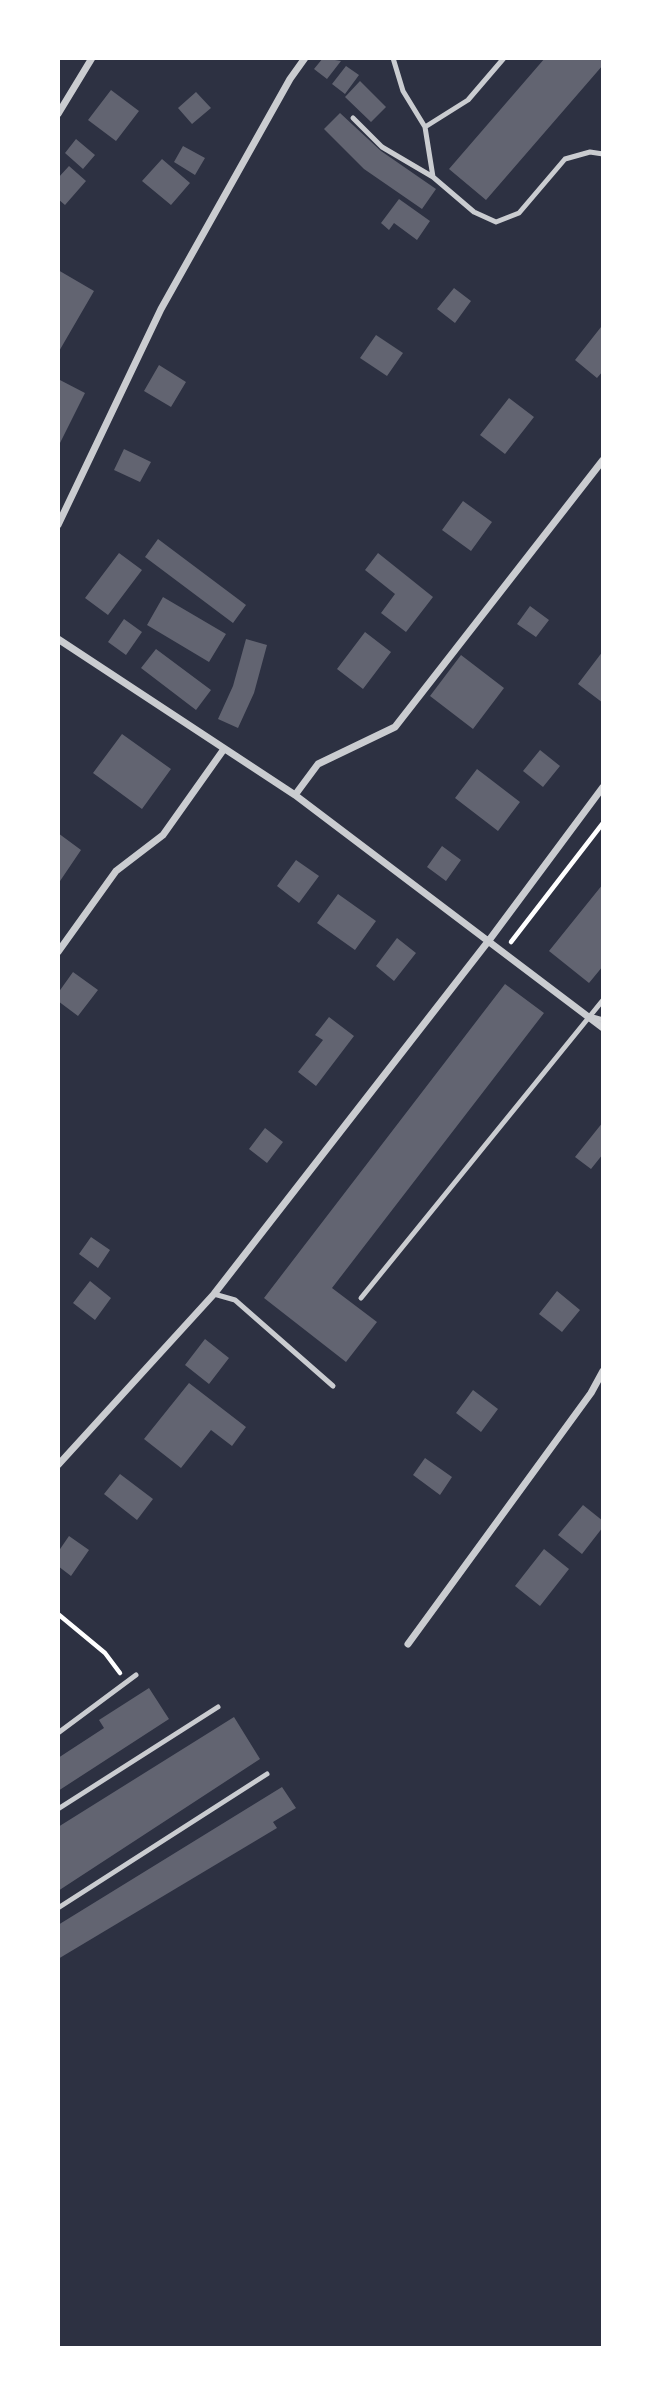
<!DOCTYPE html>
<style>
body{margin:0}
#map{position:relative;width:661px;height:2406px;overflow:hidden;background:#2d3142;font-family:"IBM Plex Sans",sans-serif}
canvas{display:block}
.frame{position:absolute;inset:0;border:60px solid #fff;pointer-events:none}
</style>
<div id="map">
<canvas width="661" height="2406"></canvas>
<div class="frame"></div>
</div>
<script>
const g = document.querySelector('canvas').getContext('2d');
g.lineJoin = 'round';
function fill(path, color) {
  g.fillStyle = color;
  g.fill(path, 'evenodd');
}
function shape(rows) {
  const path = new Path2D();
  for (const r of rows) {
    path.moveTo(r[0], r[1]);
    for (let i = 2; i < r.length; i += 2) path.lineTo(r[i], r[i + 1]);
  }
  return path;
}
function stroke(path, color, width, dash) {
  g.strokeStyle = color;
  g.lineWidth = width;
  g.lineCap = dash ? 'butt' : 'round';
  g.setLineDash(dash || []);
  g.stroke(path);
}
fill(shape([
 [323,58,341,61,327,79,314,69],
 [545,58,603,58,603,65,486,200,449,169],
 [346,66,359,75,345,94,332,84],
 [360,81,386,107,371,122,345,97],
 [111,90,139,111,116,141,88,120],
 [196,92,211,108,192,124,178,108],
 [340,113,381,151,436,189,422,209,364,169,324,129],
 [76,139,95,155,83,169,65,153],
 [183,146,205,158,195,175,174,162],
 [162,159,190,183,171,205,142,181],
 [69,166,86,181,65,205,58,199,58,178],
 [399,199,430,221,417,240,394,223,389,230,381,223],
 [58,270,94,291,58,353],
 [454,288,471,301,455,323,437,309],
 [601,327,603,371,597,378,575,360],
 [376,335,403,353,387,376,360,358],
 [159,365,186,382,171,407,144,391],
 [58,379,85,393,58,447],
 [509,398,534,417,505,454,480,435],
 [124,449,151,462,140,482,114,470],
 [463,501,492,522,471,551,442,530],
 [158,539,246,605,233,623,145,557],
 [119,553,142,570,108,615,85,598],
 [378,553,433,597,406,632,381,613,395,594,365,570],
 [163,597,226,634,209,662,147,625],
 [530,606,549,620,536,637,517,624],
 [124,619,142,632,126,655,108,642],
 [365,632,391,652,363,689,337,669],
 [246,639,267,645,254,693,238,728,218,719,233,686],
 [156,649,211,690,196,710,141,668],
 [603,651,603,703,578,684],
 [461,655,504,688,473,729,430,696],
 [122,734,171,769,142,809,93,773],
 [540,750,560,766,543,787,523,771],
 [477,769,520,802,498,831,455,798],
 [58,833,81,850,58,884],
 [442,846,461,860,446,881,427,867],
 [296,860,319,876,299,903,277,886],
 [603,884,603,966,589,983,549,951],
 [338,894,376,921,355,950,317,923],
 [397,938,416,953,394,981,376,966],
 [73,972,98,990,78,1016,58,1001,58,993],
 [505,984,544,1013,332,1288,377,1322,346,1362,264,1298],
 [329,1017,354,1036,316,1086,298,1072,323,1040,315,1035],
 [603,1122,603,1154,591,1169,575,1157],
 [265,1128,283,1142,267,1163,249,1149],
 [91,1237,110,1250,98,1268,79,1254],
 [90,1281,111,1298,95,1320,73,1303],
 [557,1291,580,1310,562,1332,539,1314],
 [205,1339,229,1358,209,1384,185,1365],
 [189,1383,246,1427,232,1446,211,1430,181,1468,144,1439],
 [473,1390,498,1409,481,1432,456,1413],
 [425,1458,452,1477,440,1495,413,1475],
 [120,1474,153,1499,137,1520,104,1494],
 [583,1505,603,1521,603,1527,582,1554,558,1535],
 [69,1536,89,1550,71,1576,58,1566,58,1552],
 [544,1549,569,1569,540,1606,515,1586],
 [149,1688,169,1719,58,1791,58,1758,104,1728,99,1720],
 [234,1717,260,1759,58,1891,58,1827],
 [282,1787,296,1808,273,1822,277,1828,58,1959,58,1925]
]), '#626471');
stroke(shape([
 [511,942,603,823],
 [58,1614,105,1653,120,1673]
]), '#fff', 4.5);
stroke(shape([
 [393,58,403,91,425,127,433,177,474,212,496,222,519,213,565,159,590,152,603,154],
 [353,118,382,147,433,177],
 [425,127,468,100,504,58],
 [589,1016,603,1020],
 [214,1294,235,1300,333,1386],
 [361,1298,603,1000],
 [58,1733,136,1675],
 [58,1809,218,1707],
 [58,1908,267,1774]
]), '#caccd0', 5);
stroke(shape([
 [58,114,92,58],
 [58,525,161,309,290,79,305,58],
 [58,639,295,795,603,1028],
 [295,795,318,764,395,727,603,460],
 [58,952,116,871,163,835,224,749],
 [58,1465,214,1294,490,939,603,787],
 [408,1644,591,1393,603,1371]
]), '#caccd0', 7);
</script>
